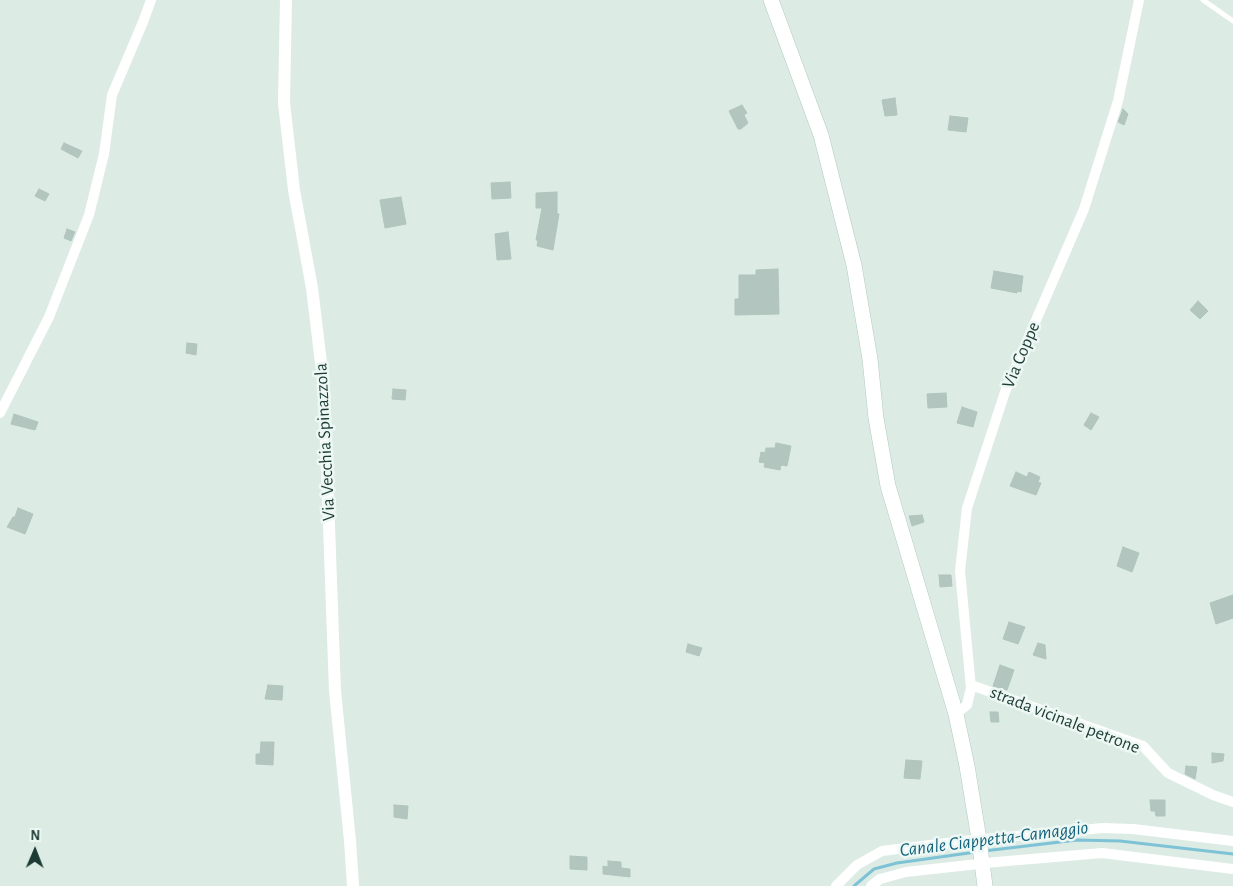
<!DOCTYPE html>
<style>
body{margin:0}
#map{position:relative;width:1233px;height:886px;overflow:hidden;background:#ddebe5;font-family:"Alegreya Sans",sans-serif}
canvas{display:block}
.north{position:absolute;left:10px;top:826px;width:50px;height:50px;-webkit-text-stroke:4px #edf7f3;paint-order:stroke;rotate:1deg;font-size:14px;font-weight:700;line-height:20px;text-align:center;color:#1d3b35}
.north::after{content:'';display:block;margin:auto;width:18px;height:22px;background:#1d3b35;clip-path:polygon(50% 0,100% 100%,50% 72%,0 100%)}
</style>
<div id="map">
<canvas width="1233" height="886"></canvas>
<div class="north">N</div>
</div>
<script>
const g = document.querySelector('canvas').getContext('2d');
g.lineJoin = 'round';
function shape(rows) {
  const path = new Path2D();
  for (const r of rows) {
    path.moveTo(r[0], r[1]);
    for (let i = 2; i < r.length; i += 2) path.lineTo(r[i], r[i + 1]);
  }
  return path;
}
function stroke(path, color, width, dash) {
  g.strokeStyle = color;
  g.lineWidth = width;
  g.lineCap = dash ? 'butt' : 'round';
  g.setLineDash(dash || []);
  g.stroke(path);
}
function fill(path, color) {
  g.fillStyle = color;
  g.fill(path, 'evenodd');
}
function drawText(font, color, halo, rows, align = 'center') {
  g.font = font + ' "Alegreya Sans",sans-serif';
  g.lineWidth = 5;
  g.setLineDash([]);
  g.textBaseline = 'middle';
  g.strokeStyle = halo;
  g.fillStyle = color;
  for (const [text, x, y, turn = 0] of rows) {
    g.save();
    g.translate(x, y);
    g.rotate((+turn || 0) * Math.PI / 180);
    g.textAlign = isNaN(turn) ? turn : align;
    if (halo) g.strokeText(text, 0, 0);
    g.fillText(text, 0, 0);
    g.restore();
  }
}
stroke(shape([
 [984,851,1077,840,1120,841,1233,854],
 [854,886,874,869,897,863,976,852]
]), '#7ec2d6', 3);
const building = shape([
 [895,98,897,115,885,116,882,100,895,98],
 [742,105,747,113,744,115,748,123,741,129,738,129,729,111,742,105],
 [1123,109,1128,114,1124,125,1118,122,1123,109],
 [950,116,968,118,966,132,948,130,950,116],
 [64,143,82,151,78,158,61,149,64,143],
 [510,182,511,198,492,199,491,183,510,182],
 [39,189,49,194,45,201,35,196,39,189],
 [557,192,557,214,559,214,553,250,537,246,538,240,536,240,542,208,536,208,536,193,557,192],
 [401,197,406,224,385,228,380,200,401,197],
 [67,229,75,232,71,241,64,238,67,229],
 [508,232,511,259,497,260,495,234,508,232],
 [778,269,779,314,735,315,735,299,739,299,739,275,756,275,756,270,778,269],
 [994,271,1023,276,1021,292,1017,291,1017,293,991,288,994,271],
 [1198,301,1208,311,1200,319,1190,310,1198,301],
 [187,343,197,344,196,355,186,353,187,343],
 [393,389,406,390,405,400,392,399,393,389],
 [946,393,947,407,928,408,927,394,946,393],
 [962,407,977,412,973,427,957,423,962,407],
 [1091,413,1099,417,1091,430,1084,425,1091,413],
 [14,414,38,422,35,430,11,424,14,414],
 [776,443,791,446,787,466,781,465,780,470,764,467,765,463,759,462,761,452,765,453,766,448,775,448,776,443],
 [1016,472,1027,477,1029,472,1040,477,1038,482,1041,483,1036,495,1010,486,1016,472],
 [18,508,33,514,25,534,7,527,13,517,15,517,18,508],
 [922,515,924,522,912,526,909,516,922,515],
 [1123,547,1139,553,1132,572,1117,566,1123,547],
 [939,575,951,575,952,586,940,587,939,575],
 [1233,595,1233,618,1216,624,1210,603,1233,595],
 [1009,622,1025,627,1018,644,1003,639,1009,622],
 [1038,643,1045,645,1046,659,1033,655,1038,643],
 [688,644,702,648,699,656,686,652,688,644],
 [1000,665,1014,670,1007,690,993,686,1000,665],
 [268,685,283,686,282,700,265,699,268,685],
 [990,712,998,712,999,722,991,722,990,712],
 [261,742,274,742,273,765,256,764,256,754,260,754,261,742],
 [1212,753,1224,754,1223,761,1212,763,1212,753],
 [906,760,922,761,920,779,904,778,906,760],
 [1186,766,1197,767,1195,779,1185,774,1186,766],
 [1150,800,1165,800,1165,816,1156,816,1155,811,1151,811,1150,800],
 [394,805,408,806,407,819,394,817,394,805],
 [570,856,587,857,587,870,570,869,570,856],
 [608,861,621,862,621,868,630,869,630,877,603,874,603,866,608,867,608,861]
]);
fill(building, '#b2c5bf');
stroke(building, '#afc5bd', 1);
const secondary = shape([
 [771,0,821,135,854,265,870,359,876,418,888,486,956,714,967,766,979,839,985,886]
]);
stroke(secondary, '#afcbc3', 16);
stroke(shape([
 [1203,0,1233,21]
]), '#fff', 5);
stroke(shape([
 [0,413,49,317,89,215,104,154,112,95,143,22,151,0],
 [971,685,1143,746,1168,773,1213,795,1233,802],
 [956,714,967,705,971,688,960,571,967,508,1005,392,1084,209,1118,101,1139,0],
 [836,886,857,865,882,851,963,841,1103,828,1133,829,1233,841],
 [871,886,880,879,906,872,996,862,1102,853,1233,869]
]), '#fff', 10);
stroke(shape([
 [286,0,284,103,294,190,312,288,324,388,335,691,350,841,353,886]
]), '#fff', 12);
stroke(secondary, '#fff', 15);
drawText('18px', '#1d3b35', '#edf7f3', [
 ["Via Coppe",1021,355,-67],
 ["Via Vecchia Spinazzola",325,442,-93],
 ["strada vicinale petrone",1065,720,21]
]);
drawText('italic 19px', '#12627c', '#edf7f3', [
 ["Canale Ciappetta-Camaggio",994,839,-7]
]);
</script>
